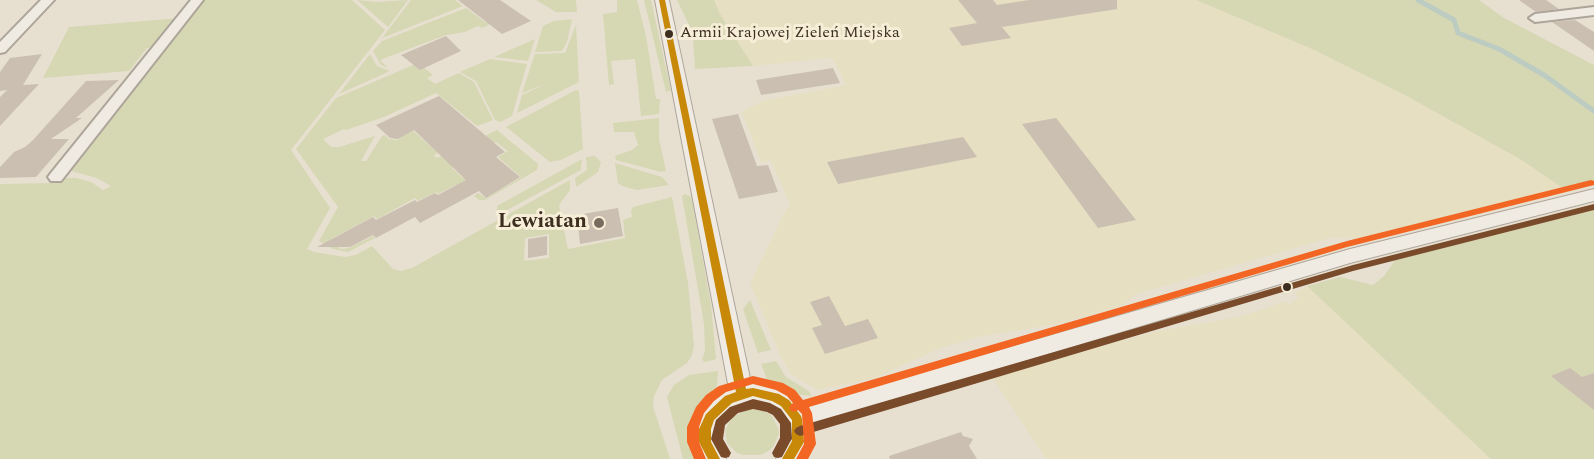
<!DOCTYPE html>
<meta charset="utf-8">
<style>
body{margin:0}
canvas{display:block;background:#e7e0d1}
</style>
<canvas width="1594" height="459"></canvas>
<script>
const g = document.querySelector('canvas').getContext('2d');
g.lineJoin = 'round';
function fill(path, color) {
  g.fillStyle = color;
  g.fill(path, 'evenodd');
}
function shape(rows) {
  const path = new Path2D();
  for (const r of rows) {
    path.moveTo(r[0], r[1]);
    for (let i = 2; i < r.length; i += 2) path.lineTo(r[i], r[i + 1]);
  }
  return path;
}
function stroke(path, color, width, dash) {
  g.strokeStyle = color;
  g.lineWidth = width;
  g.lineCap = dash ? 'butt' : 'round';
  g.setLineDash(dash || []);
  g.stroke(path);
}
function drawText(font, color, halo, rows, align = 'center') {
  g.font = font + ' Spectral,serif';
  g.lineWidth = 6;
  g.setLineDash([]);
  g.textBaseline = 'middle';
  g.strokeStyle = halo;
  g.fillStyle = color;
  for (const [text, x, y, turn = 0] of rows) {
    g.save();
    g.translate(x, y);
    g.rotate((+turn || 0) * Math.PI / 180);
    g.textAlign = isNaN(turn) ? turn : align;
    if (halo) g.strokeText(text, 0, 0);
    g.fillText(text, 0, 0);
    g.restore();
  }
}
fill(shape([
 [714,0,1196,0,1310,48,1405,95,1520,159,1563,188,1358,238,1330,238,1136,294,1124,305,1058,324,978,337,938,349,875,378,817,390,791,374,779,353,750,283,783,215,790,204,771,161,761,162,742,112,762,101,846,85,832,58,753,66,720,14],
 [1307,286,1491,459,1046,459,992,377,1157,331,1238,317,1270,307,1283,301,1289,304,1299,297,1294,293]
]), '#e6dfc2');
fill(shape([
 [203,0,352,0,385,30,291,150,330,208,307,249,314,252,345,257,356,255,372,246,393,269,401,271,412,268,570,180,570,190,559,205,568,249,625,238,623,220,632,217,631,210,633,207,672,197,688,283,694,346,692,355,687,363,662,380,654,396,653,406,670,459,0,459,0,184,54,183,65,178,76,178,91,182,103,190,111,186,97,178,68,170],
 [549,234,549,258,524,261,525,238],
 [357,0,377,2,408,0,388,27],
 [411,0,455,0,463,6,382,38],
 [536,0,576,0,577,12,556,12],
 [617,0,637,0,646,36,656,99,660,99,659,114,641,116,635,59,611,61,614,84,609,85,603,14,617,12],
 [644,0,651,0,671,91,666,92],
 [677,0,714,0,720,14,753,66,695,69,693,38,699,36,697,29,690,27],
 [1196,0,1479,0,1504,18,1594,65,1594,182,1563,188,1520,159,1405,95,1310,48],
 [466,8,485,22,490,20,493,23,482,28,478,26,465,32,446,35,380,60,388,68,381,65,373,51,382,41],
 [181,18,158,47,147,48,129,71,43,78,69,27],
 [572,19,567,42,562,51,535,52,543,26,554,21],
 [576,25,579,82,517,113,522,95,545,84,522,93,535,54,565,53],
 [535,39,528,61,494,57],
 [370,54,377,66,390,71,339,94],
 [490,59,527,64,512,116,500,122,495,120,476,81,460,72],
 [418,63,433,75,427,78,435,84,459,73,474,82,493,120,477,126,436,93,384,117,346,130,344,129,323,139,331,147,339,147,375,136,361,161,366,161,382,136,385,135,389,139,397,140,401,138,401,133,411,129,438,153,434,155,436,158,443,156,455,166,452,168,463,178,467,176,472,181,459,188,456,185,438,194,436,192,418,201,415,198,377,219,374,216,331,239,340,249,349,248,373,236,375,238,348,252,333,249,319,241,338,207,296,149,336,98],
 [576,90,579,91,583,149,561,160,550,162,506,127],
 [659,118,659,139,666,171,661,172,616,160,615,156,632,150,638,145,634,132,614,132,613,123],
 [497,130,538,164,537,170,485,200,479,200,474,196,478,193,486,198,521,177,498,157,508,151,496,142,491,144,483,137],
 [595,156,601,162,598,172,576,187,575,178,587,170,586,157],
 [582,159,581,170,500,214,497,212,497,206],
 [615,163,662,177,669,185,637,190,622,186,618,183],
 [685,194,690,196,692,200,711,305,716,359,705,362,702,360,705,351,704,324,682,196],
 [1594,210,1594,459,1491,459,1307,286,1340,277,1373,285,1384,276,1395,260],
 [750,300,771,350,758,353,743,309],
 [776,361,786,377,810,392,811,396,789,393,773,385,767,379,761,364],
 [718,371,717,387,694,426,693,438,699,459,683,459,667,397,674,385,689,375],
 [752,409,766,412,772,416,778,428,779,434,773,447,767,452,760,455,744,455,737,453,727,443,725,430,732,418,744,411]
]), '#d6d7b3');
stroke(shape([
 [1418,0,1454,20,1458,33,1499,49,1544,75,1594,111]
]), '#bcccc2', 5);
fill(shape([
 [458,0,500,0,531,21,502,34],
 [958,0,993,0,997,5,1029,0,1117,0,1117,9,1002,27,1011,38,962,46,949,28,977,23],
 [1519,0,1546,0,1559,9,1536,12],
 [1575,20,1594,32,1594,51,1552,22],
 [446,36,461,51,420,70,401,55],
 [42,54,23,85,39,84,0,126,0,97,7,90,0,91,0,72,10,58],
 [833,68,840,83,761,95,756,80],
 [119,80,76,118,82,118,51,139,69,139,36,177,0,178,0,167,14,152,25,147,33,140,86,81],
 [439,96,505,152,496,157,520,177,486,198,479,191,420,223,415,217,376,238,373,235,350,247,317,247,373,217,376,220,415,200,417,202,435,193,438,195,466,180,414,130,398,139,390,138,376,125],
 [738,114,757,166,768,165,778,192,739,199,712,119],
 [1056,118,1136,220,1098,228,1022,124],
 [963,137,977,157,838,184,827,162],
 [618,208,623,236,580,244,577,215],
 [547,236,547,255,528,258,528,239],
 [829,296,845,326,868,319,878,338,825,354,812,328,822,325,810,302],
 [1570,368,1582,377,1594,373,1594,410,1551,376],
 [961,432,963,436,973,439,969,446,977,459,890,459,889,456]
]), '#cbbfb2');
const minor = shape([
 [41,0,54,0,5,52,0,53,0,42,41,0],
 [191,0,203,0,61,181,51,181,48,177,51,173,191,0],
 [1594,7,1594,15,1535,22,1529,18,1535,14,1594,7]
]);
const tertiary = shape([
 [655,0,669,0,751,383,783,390,793,396,802,407,1350,249,1594,189,1594,201,1350,263,809,426,810,442,801,459,776,459,786,440,785,422,777,410,769,406,753,402,736,407,720,423,717,441,726,459,701,459,693,442,693,429,702,410,710,400,729,389,655,0]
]);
stroke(minor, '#ada599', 4);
stroke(tertiary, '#ada599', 2);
fill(minor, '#efebe3');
fill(tertiary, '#efebe3');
fill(shape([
 [659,0,665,0,746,389,753,388,779,394,789,400,801,416,802,419,804,442,794,459,782,459,792,441,792,420,781,406,772,401,753,396,732,403,714,420,711,429,711,442,720,459,708,459,699,442,699,429,706,414,725,396,736,392,659,0]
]), '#c88808');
fill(shape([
 [1594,204,1594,210,1353,271,800,436,796,434,794,431,796,428,800,426,1353,265,1594,204],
 [753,399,770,403,781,409,791,423,792,439,790,442,782,457,778,458,774,457,772,453,780,438,780,424,773,415,767,412,753,409,738,413,725,425,723,439,731,453,729,457,725,458,721,457,711,439,716,420,730,407,753,399]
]), '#7a4b2a');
fill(shape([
 [1591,180,1594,181,1594,185,1347,247,809,407,812,413,816,444,808,459,796,459,804,444,802,414,798,410,794,412,790,410,789,407,793,403,787,396,776,390,753,384,726,392,714,401,704,413,699,427,699,442,706,459,694,459,687,442,687,427,696,407,706,395,719,386,753,376,783,383,795,390,803,400,1347,241,1591,180]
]), '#f26522');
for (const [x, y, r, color] of [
 [669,34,5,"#3d2e20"],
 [599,223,6,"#786c5e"],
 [1287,287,5,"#3d2e20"]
]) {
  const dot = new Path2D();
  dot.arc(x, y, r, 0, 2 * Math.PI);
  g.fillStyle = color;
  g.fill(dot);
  stroke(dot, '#f7eed8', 2);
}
drawText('16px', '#3d2e20', '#f7eed8', [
 ["Armii Krajowej Zieleń Miejska",680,34]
], 'left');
drawText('bold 21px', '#3d2e20', '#f7eed8', [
 ["Lewiatan",587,223]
], 'right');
</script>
